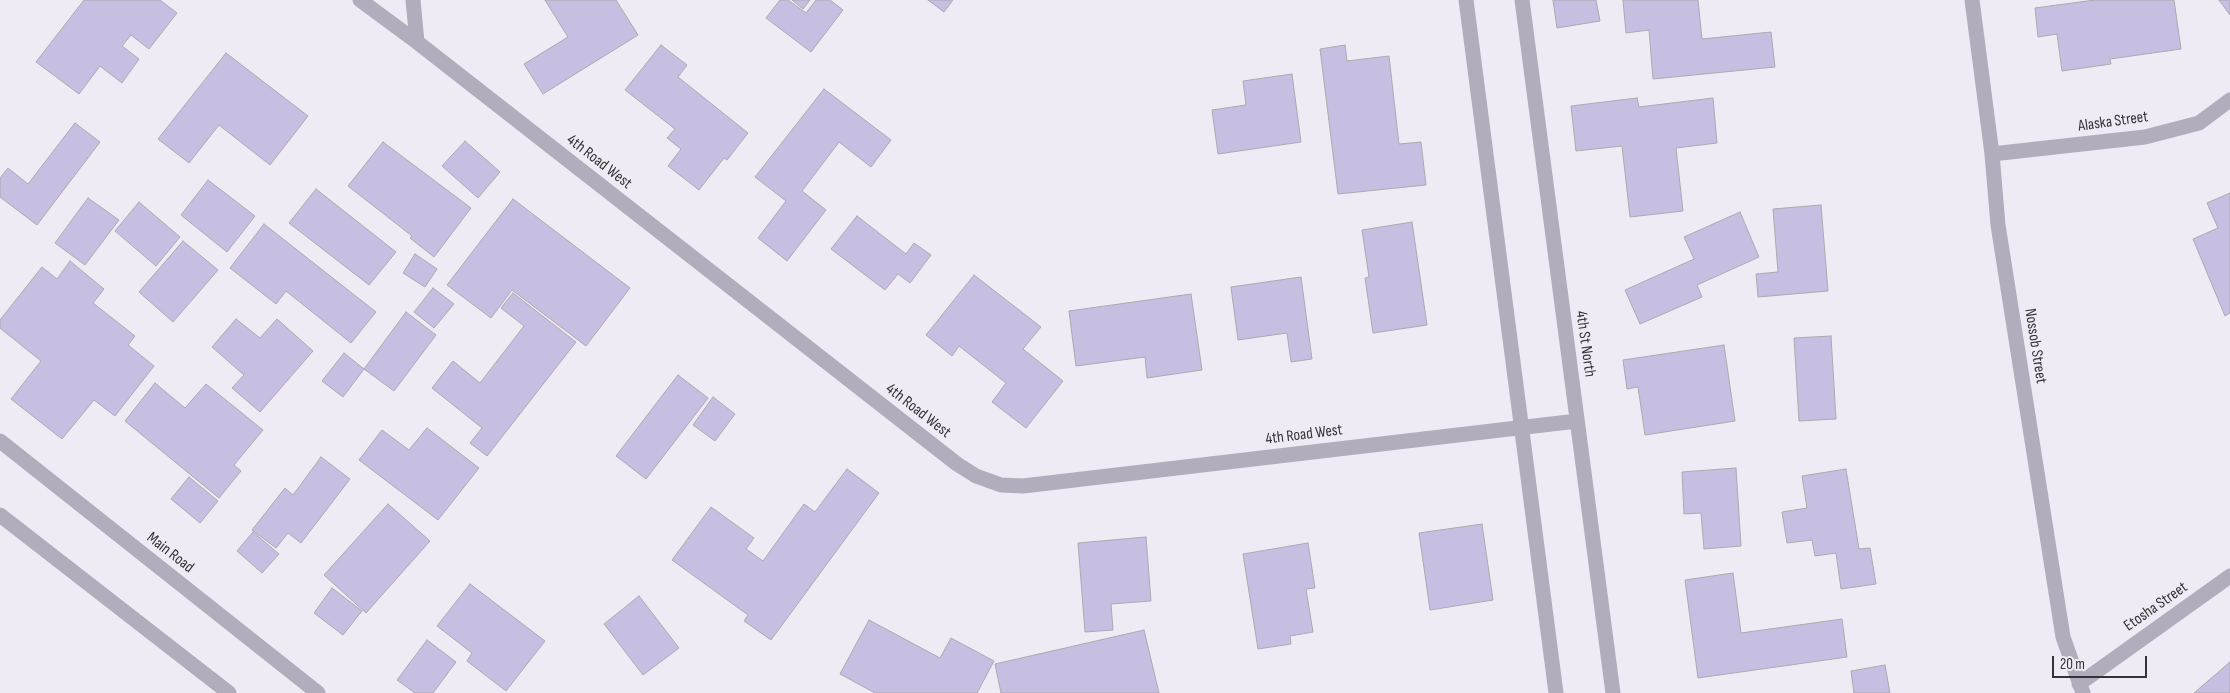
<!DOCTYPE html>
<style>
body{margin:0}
#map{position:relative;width:2230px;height:693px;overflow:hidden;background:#eeebf4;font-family:"Sofia Sans Condensed",sans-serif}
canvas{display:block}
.scale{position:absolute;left:2052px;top:656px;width:95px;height:22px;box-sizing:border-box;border:2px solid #343336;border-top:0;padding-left:6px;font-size:15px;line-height:18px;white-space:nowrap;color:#343336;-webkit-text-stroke:4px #eeebf4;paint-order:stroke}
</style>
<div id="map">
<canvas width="2230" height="693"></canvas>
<div class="scale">20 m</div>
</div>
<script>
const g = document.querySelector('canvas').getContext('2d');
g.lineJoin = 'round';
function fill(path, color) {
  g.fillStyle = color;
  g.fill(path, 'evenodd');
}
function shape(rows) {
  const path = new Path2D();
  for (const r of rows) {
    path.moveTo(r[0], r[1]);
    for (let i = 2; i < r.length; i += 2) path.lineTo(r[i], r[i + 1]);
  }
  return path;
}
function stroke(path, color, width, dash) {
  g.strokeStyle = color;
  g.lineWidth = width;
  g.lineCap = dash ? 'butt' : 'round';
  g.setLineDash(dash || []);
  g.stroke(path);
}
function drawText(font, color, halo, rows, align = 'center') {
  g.font = font + ' "Sofia Sans Condensed",sans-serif';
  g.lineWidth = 4.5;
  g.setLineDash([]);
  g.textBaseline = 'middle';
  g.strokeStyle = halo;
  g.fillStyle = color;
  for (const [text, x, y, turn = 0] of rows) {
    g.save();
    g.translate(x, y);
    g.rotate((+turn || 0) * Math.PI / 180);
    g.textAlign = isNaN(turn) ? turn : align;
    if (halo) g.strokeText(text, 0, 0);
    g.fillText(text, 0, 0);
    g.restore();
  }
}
const building = shape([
 [84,0,160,0,177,13,149,49,131,35,122,46,139,59,122,83,100,66,79,94,36,62,84,0],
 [545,0,616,0,638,35,543,94,524,64,568,37,545,0],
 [780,0,788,0,806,13,816,0,830,0,843,10,811,52,766,18,780,0],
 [792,0,810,0,803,9,792,0],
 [928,0,953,0,944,12,928,0],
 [1553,0,1596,0,1600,21,1557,28,1553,0],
 [1623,0,1698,0,1702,39,1771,32,1775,67,1653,79,1649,30,1626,33,1623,0],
 [2095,0,2174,0,2181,49,2110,59,2111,64,2062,71,2057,34,2038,37,2035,8,2095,0],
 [2219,0,2230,0,2230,15,2219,0],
 [661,45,687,65,678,77,748,133,727,160,724,158,699,190,668,166,681,149,667,138,675,129,625,90,661,45],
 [1345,45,1347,61,1389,56,1399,144,1421,142,1426,185,1338,194,1320,49,1345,45],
 [226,53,308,116,270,165,219,125,189,163,158,139,226,53],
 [1292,74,1301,142,1218,154,1212,110,1246,105,1243,81,1292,74],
 [824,89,891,140,871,167,839,142,802,191,826,210,787,261,758,238,786,201,755,177,824,89],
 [1637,98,1639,107,1713,98,1717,143,1676,148,1683,211,1630,217,1622,146,1576,151,1571,106,1637,98],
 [75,123,100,142,37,225,0,197,0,178,8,168,28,184,75,123],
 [465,141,500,172,478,198,442,166,465,141],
 [383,142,471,208,434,257,410,238,412,236,348,186,383,142],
 [208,180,255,216,227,252,181,215,208,180],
 [316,189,396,252,369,285,289,223,316,189],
 [2230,193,2230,313,2225,316,2193,239,2218,228,2207,203,2230,193],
 [88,198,119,220,85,265,55,243,88,198],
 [513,199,630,288,586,346,512,290,491,318,447,285,513,199],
 [139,202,180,237,156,266,115,231,139,202],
 [1821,205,1828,291,1758,297,1756,274,1778,272,1773,209,1821,205],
 [1740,212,1759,257,1697,285,1702,297,1640,324,1625,290,1694,259,1684,237,1740,212],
 [857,216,906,254,914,243,931,255,910,283,898,274,885,290,831,249,857,216],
 [1412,222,1427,325,1373,333,1365,278,1369,277,1362,230,1412,222],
 [264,224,376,312,351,343,286,291,276,304,230,268,264,224],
 [183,241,218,270,173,322,139,292,183,241],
 [415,254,437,269,425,287,403,273,415,254],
 [70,261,104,289,93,303,135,336,128,345,154,366,115,416,94,400,62,439,11,399,41,361,0,328,0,320,42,267,57,279,70,261],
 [974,275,1041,327,1023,349,1063,381,1026,428,992,402,1006,383,959,346,952,356,926,335,974,275],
 [1301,277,1312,359,1291,362,1287,333,1238,340,1231,287,1301,277],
 [433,288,454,304,434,328,414,312,433,288],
 [513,293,576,342,487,456,470,443,482,428,432,388,453,361,480,383,524,326,501,308,513,293],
 [1191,294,1202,370,1147,378,1145,357,1076,366,1069,311,1191,294],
 [406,312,436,335,394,391,364,369,406,312],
 [236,319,260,338,277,319,313,351,260,412,232,388,244,375,212,347,236,319],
 [1831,336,1836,419,1799,421,1794,338,1831,336],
 [1724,345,1735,421,1645,435,1638,387,1627,389,1623,360,1724,345],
 [344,353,364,369,343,397,322,381,344,353],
 [678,375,708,398,646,479,616,456,678,375],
 [155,383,185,408,206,384,263,430,234,465,241,471,219,498,125,421,155,383],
 [713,397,735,414,715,441,693,425,713,397],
 [427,428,479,468,438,520,359,460,382,430,409,450,427,428],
 [321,457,350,479,301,543,288,533,276,548,252,530,285,488,293,495,321,457],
 [1736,468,1741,546,1704,549,1701,513,1684,514,1682,472,1736,468],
 [847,469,879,493,771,640,744,621,748,615,672,560,711,507,754,538,746,549,763,561,804,504,815,512,847,469],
 [1846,469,1859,549,1870,548,1876,584,1841,589,1836,553,1815,556,1812,540,1787,543,1782,512,1807,508,1802,476,1846,469],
 [189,477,218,501,200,523,171,499,189,477],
 [388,504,430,541,366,613,324,575,388,504],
 [1482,524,1493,600,1430,610,1419,533,1482,524],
 [253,532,279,554,262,573,237,551,253,532],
 [1146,537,1151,601,1111,604,1113,630,1085,632,1078,543,1146,537],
 [1308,543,1315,588,1306,589,1313,632,1290,636,1291,644,1258,649,1243,554,1308,543],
 [1733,573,1741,633,1842,619,1847,657,1698,678,1685,580,1733,573],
 [470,584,545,641,506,691,467,661,472,653,437,626,470,584],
 [332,588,362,611,343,635,314,613,332,588],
 [639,596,679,648,643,675,604,624,639,596],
 [869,620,940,658,951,638,994,661,977,693,875,693,840,674,869,620],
 [1144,630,1159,693,1001,693,995,664,1144,630],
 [427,640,456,662,433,693,415,693,397,680,427,640],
 [2230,662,2230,693,2194,693,2230,662],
 [1885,665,1890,693,1854,693,1851,671,1885,665]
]);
fill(building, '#c8bee1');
stroke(building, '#aba9b1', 1);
stroke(shape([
 [360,0,417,42,957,464,976,476,1001,485,1023,486,1577,421],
 [413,0,417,42],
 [1466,0,1556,693],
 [1522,0,1613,693],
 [1972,0,1992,154,1998,225,2063,637,2083,693],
 [1992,154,2145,137,2199,123,2230,100],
 [0,441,318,693],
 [0,515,229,693],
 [2079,684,2230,576]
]), '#b2adbd', 15);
drawText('16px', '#343336', '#eeebf4', [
 ["Alaska Street",2113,122,-8],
 ["4th Road West",599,162,38],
 ["4th St North",1585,344,82],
 ["Nossob Street",2035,346,81],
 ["4th Road West",918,411,38],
 ["4th Road West",1304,435,-7],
 ["Main Road",170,553,38],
 ["Etosha Street",2156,607,-35]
]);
</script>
